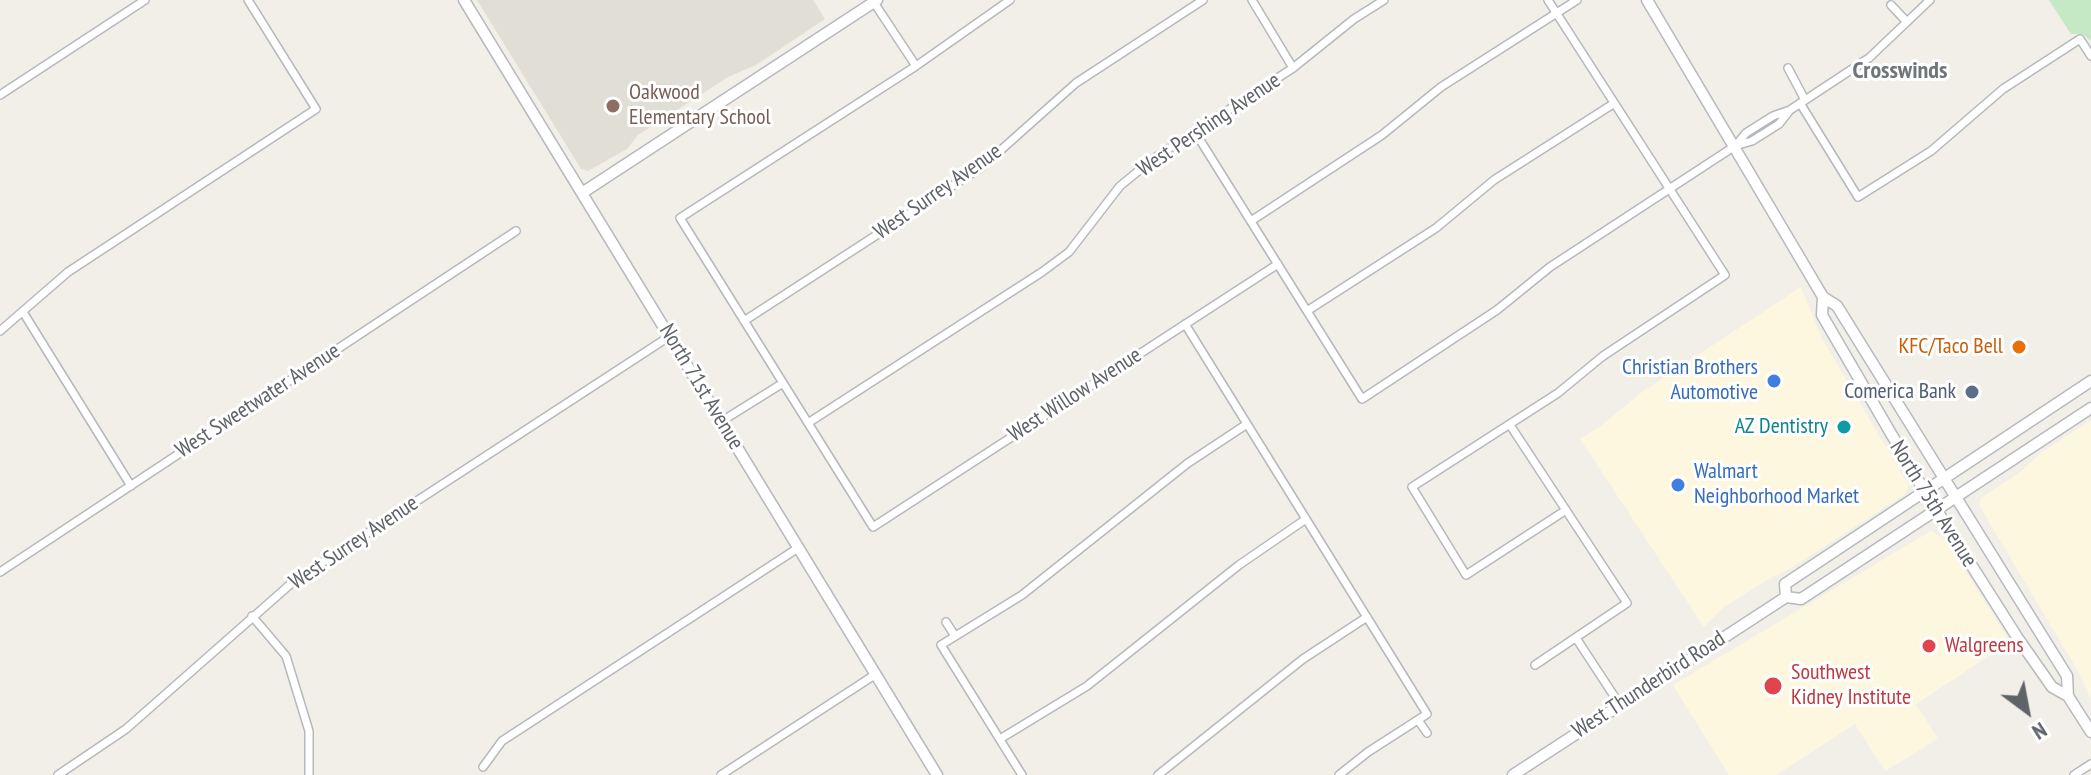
<!DOCTYPE html>
<style>
body{margin:0}
#map{position:relative;width:2091px;height:775px;overflow:hidden;background:#f1efe8;font-family:"PT Sans Narrow",sans-serif}
canvas{display:block}
.north{position:absolute;left:1987px;top:671px;width:80px;height:80px;-webkit-text-stroke:6px #fff;paint-order:stroke;rotate:148deg;font-size:22px;font-weight:700;line-height:32px;text-align:center;color:#5f6368}
.north::after{content:'';display:block;margin:auto;width:28px;height:36px;background:#5f6368;clip-path:polygon(50% 0,100% 100%,50% 72%,0 100%)}
</style>
<div id="map">
<canvas width="2091" height="775"></canvas>
<div class="north">N</div>
</div>
<script>
const g = document.querySelector('canvas').getContext('2d');
g.lineJoin = 'round';
function fill(path, color) {
  g.fillStyle = color;
  g.fill(path, 'evenodd');
}
function shape(rows) {
  const path = new Path2D();
  for (const r of rows) {
    path.moveTo(r[0], r[1]);
    for (let i = 2; i < r.length; i += 2) path.lineTo(r[i], r[i + 1]);
  }
  return path;
}
function stroke(path, color, width, dash) {
  g.strokeStyle = color;
  g.lineWidth = width;
  g.lineCap = dash ? 'butt' : 'round';
  g.setLineDash(dash || []);
  g.stroke(path);
}
function drawText(font, color, halo, rows, align = 'center') {
  g.font = font + ' "PT Sans Narrow",sans-serif';
  g.lineWidth = 6;
  g.setLineDash([]);
  g.textBaseline = 'middle';
  g.strokeStyle = halo;
  g.fillStyle = color;
  for (const [text, x, y, turn = 0] of rows) {
    g.save();
    g.translate(x, y);
    g.rotate((+turn || 0) * Math.PI / 180);
    g.textAlign = isNaN(turn) ? turn : align;
    if (halo) g.strokeText(text, 0, 0);
    g.fillText(text, 0, 0);
    g.restore();
  }
}
fill(shape([
 [1801,287,1822,339,1909,486,1904,495,1791,568,1765,581,1724,607,1704,627,1580,439,1602,425,1642,392],
 [2091,420,2091,699,2078,671,1979,505,1981,498,2019,473,2041,453],
 [1931,531,1946,540,2010,642,1916,704,1938,739,1885,771,1855,724,1776,775,1729,775,1673,685]
]), '#fef7e0');
fill(shape([
 [477,0,813,0,825,19,756,65,728,77,638,135,627,149,588,171,581,169]
]), '#e1ded6');
fill(shape([
 [2049,0,2091,0,2091,41,2083,34,2071,34]
]), '#c5e8c5');
const street = shape([
 [1010,0,916,66,680,218,873,527,1278,264],
 [1252,0,1293,68],
 [1548,0,1725,275,1603,356,1558,393,1412,487,1466,575,1566,510],
 [873,1,916,66],
 [1891,5,1907,22],
 [1788,68,1805,100],
 [0,95,145,0],
 [1800,103,1858,197,1931,151,2003,89,2080,39,2091,56],
 [1195,132,1362,399,1497,310,1550,267,1735,146,1752,141,1779,124,1790,110],
 [1737,144,1746,133,1773,116,1790,110,1869,58,1930,0],
 [1251,221,1382,135,1441,87,1577,0],
 [1307,311,1436,228,1494,180,1613,104],
 [23,312,131,486],
 [744,321,983,166,1076,83,1203,0],
 [1185,324,1427,714,1368,752,1339,775],
 [0,331,68,272,316,109,248,0],
 [722,421,783,383],
 [808,423,1042,272,1069,252,1120,186,1153,159,1293,68,1354,19,1384,0],
 [1510,425,1627,603,1535,665],
 [0,572,516,231],
 [252,616,286,656,309,731,309,775],
 [946,622,955,636],
 [1576,638,1620,705],
 [1418,720,1427,733],
 [1000,739,1087,686,1239,565,1306,519],
 [483,767,502,741,798,548],
 [58,775,126,729,294,581,670,336],
 [721,775,876,674],
 [1022,775,941,645,1022,595,1188,463,1247,424],
 [1158,775,1303,659,1367,617],
 [2074,775,2091,764]
]);
const secondary = shape([
 [464,0,937,775],
 [1647,0,1823,297,1837,306,2067,676,2068,696],
 [582,193,877,0],
 [1823,297,1822,315,1925,492,2017,637,2052,687,2068,696,2091,732],
 [1786,597,1785,584,1788,582,2091,381],
 [1513,775,1786,597,1801,599,2091,408]
]);
stroke(street, '#b5b8bc', 10);
stroke(secondary, '#b6babf', 13);
stroke(street, '#fff', 7);
stroke(secondary, '#fff', 10);
for (const [x, y, r, color] of [
 [613,106,8,"#8d6e63"],
 [2019,347,8,"#e8710a"],
 [1774,381,8,"#3f7fe0"],
 [1972,392,8,"#5c6f8a"],
 [1844,427,8,"#0f9aa8"],
 [1678,485,8,"#3f7fe0"],
 [1929,646,8,"#e0444e"],
 [1773,686,10,"#e0444e"]
]) {
  const dot = new Path2D();
  dot.arc(x, y, r, 0, 2 * Math.PI);
  g.fillStyle = color;
  g.fill(dot);
  stroke(dot, '#fff', 3);
}
drawText('22px', '#785e54', '#fff', [
 ["Oakwood",629,93],
 ["Elementary School",629,118]
], 'left');
drawText('22px', '#5f6368', '#fff', [
 ["West Pershing Avenue",1209,125,-34],
 ["West Surrey Avenue",938,192,-35],
 ["North 71st Avenue",701,387,59],
 ["West Willow Avenue",1075,395,-33],
 ["West Sweetwater Avenue",258,401,-33],
 ["North 75th Avenue",1933,504,58],
 ["West Surrey Avenue",354,543,-34],
 ["West Thunderbird Road",1649,685,-33]
]);
drawText('22px', '#c56008', '#fff', [
 ["KFC/Taco Bell",2003,347]
], 'right');
drawText('22px', '#366cbe', '#fff', [
 ["Christian Brothers",1758,368],
 ["Automotive",1758,393],
 ["Walmart",1694,472,"left"],
 ["Neighborhood Market",1694,497,"left"]
], 'right');
drawText('22px', '#4e5e75', '#fff', [
 ["Comerica Bank",1956,392]
], 'right');
drawText('22px', '#0d838f', '#fff', [
 ["AZ Dentistry",1828,427]
], 'right');
drawText('22px', '#be3a42', '#fff', [
 ["Walgreens",1945,646],
 ["Southwest",1791,673],
 ["Kidney Institute",1791,698]
], 'left');
drawText('bold 24px', '#70757a', '#fff', [
 ["Crosswinds",1900,71]
]);
</script>
